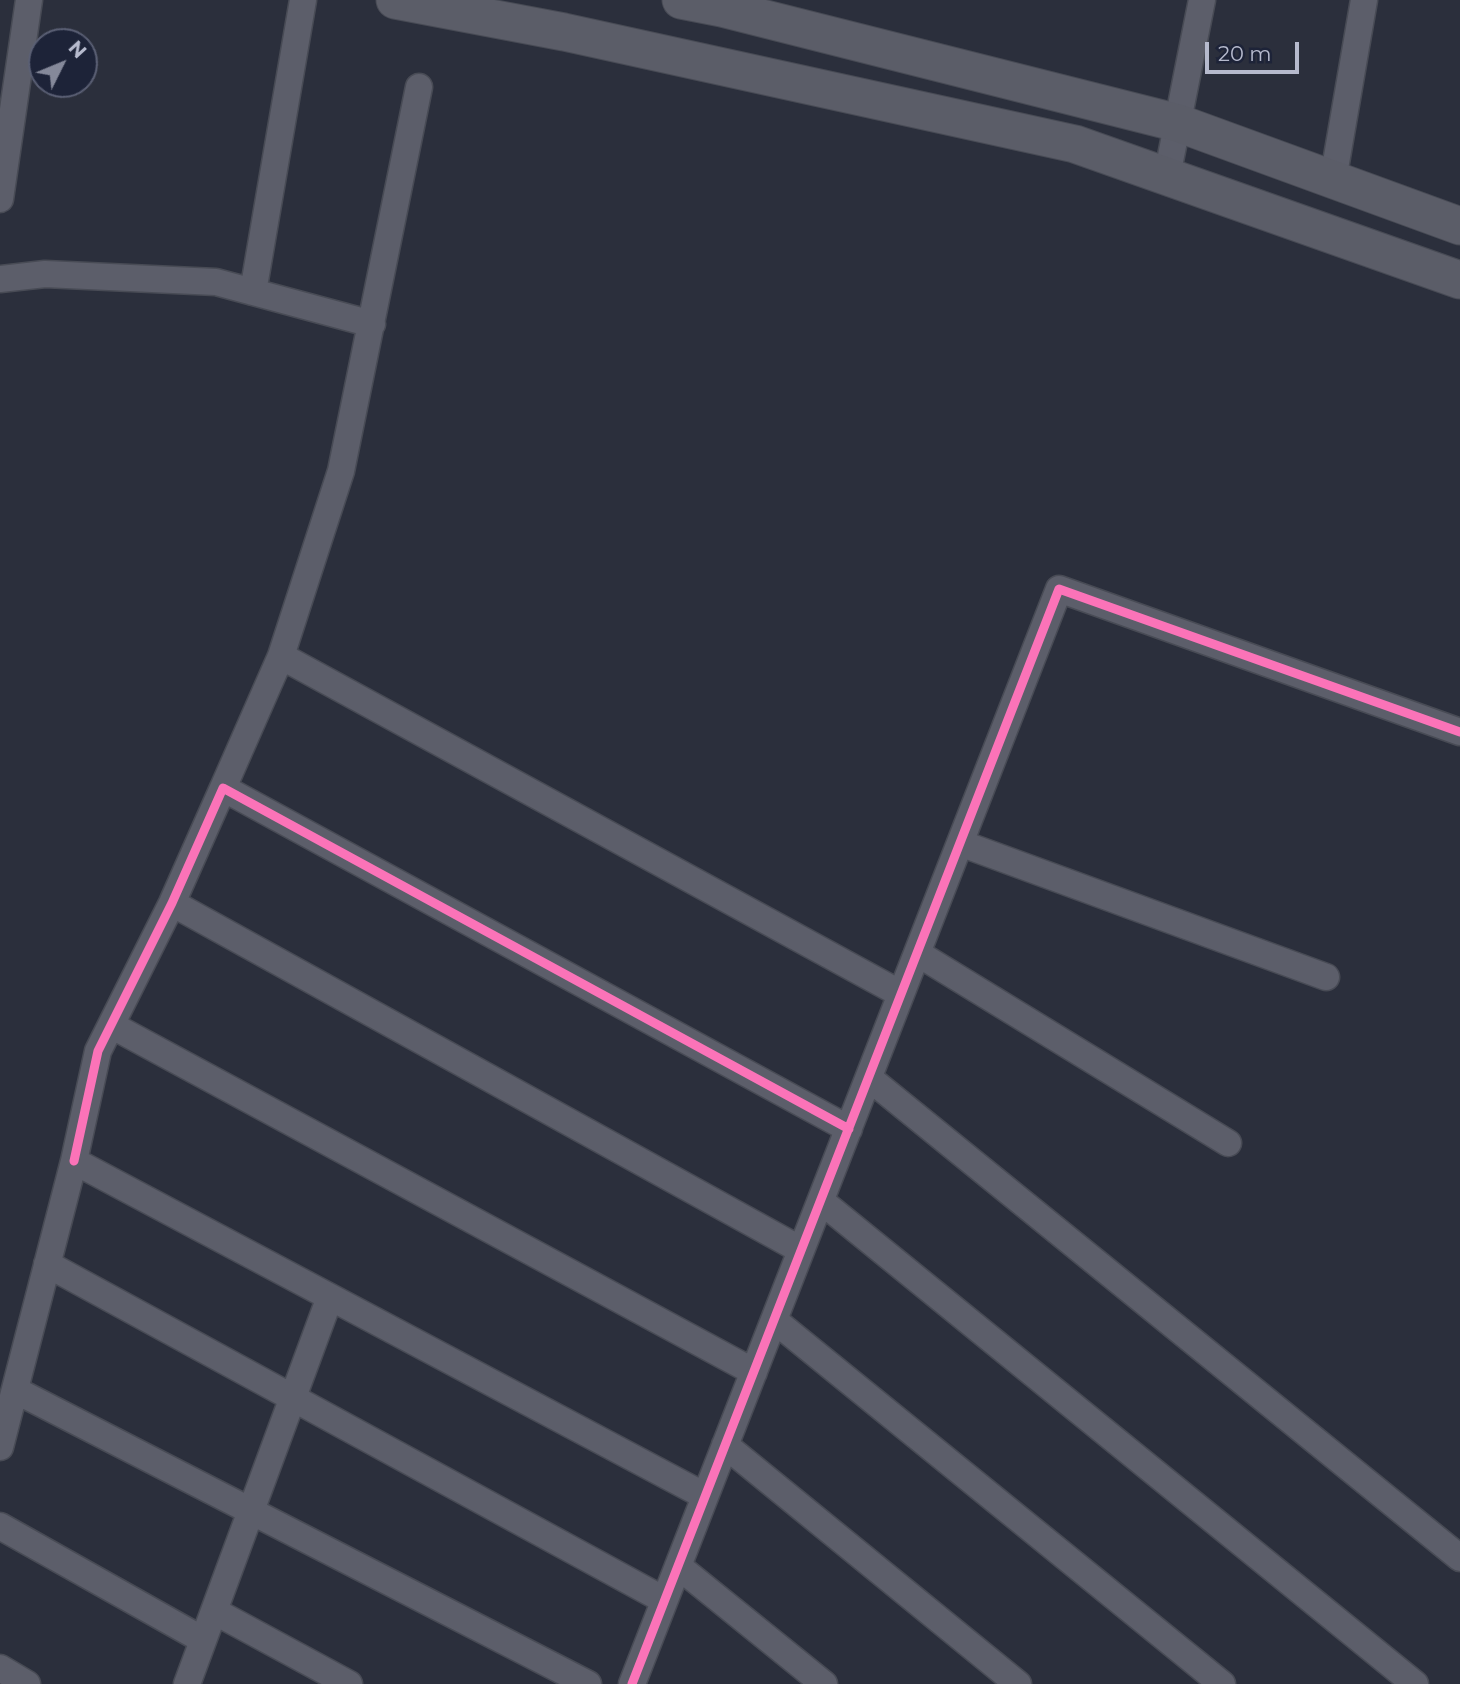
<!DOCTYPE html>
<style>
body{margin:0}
#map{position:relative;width:1460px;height:1684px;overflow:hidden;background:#2b2f3c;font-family:Montserrat,sans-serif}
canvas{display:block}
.north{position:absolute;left:28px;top:28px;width:70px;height:70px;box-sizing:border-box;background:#1d2338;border:2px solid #5a5f74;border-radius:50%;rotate:47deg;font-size:19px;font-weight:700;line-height:28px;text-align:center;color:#b6bacd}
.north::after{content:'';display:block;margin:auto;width:24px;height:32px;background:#85899a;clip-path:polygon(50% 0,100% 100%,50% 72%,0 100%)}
.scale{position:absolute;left:1205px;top:42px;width:94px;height:32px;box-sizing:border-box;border:4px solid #b6bacd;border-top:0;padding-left:9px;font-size:21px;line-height:24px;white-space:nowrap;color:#b6bacd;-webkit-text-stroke:5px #1d2338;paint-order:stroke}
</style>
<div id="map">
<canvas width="1460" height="1684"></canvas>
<div class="north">N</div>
<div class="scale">20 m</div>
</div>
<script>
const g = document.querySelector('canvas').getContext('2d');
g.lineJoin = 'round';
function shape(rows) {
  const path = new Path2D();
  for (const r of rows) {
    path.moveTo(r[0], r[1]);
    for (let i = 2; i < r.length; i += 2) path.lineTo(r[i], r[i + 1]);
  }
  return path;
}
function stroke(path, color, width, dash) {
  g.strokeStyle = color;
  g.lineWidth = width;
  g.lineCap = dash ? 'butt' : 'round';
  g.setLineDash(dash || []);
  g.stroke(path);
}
const minor = shape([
 [1167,176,1202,0],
 [1333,180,1364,0],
 [0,199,29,0],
 [0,279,45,274,216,282,372,324],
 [253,292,303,0],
 [281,656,901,994],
 [223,788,281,656,341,471,419,87],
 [960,843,1326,977],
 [172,903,801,1250],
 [917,953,1228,1143],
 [111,1025,754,1372],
 [869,1078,1460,1558],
 [74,1161,98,1051,172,903,223,788,849,1129],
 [821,1201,1415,1684],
 [47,1264,664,1600],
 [774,1320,1222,1684],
 [15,1390,588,1684],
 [725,1445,1018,1684],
 [0,1447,74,1161,705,1496],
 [0,1526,203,1640],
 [678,1566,824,1684],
 [214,1611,349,1684],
 [0,1668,27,1684],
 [187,1684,330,1297],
 [632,1684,1059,589,1460,732]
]);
const secondary = shape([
 [395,0,564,32,1075,144,1460,280],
 [681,0,722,8,1178,123,1460,226]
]);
stroke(minor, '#484b55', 29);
stroke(secondary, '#484b55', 39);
stroke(minor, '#5c5e6a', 26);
stroke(secondary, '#5b5d68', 37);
stroke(shape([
 [74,1161,98,1051,172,903,223,788,849,1129],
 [632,1684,1059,589,1460,732]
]), '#fb73b8', 9);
</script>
